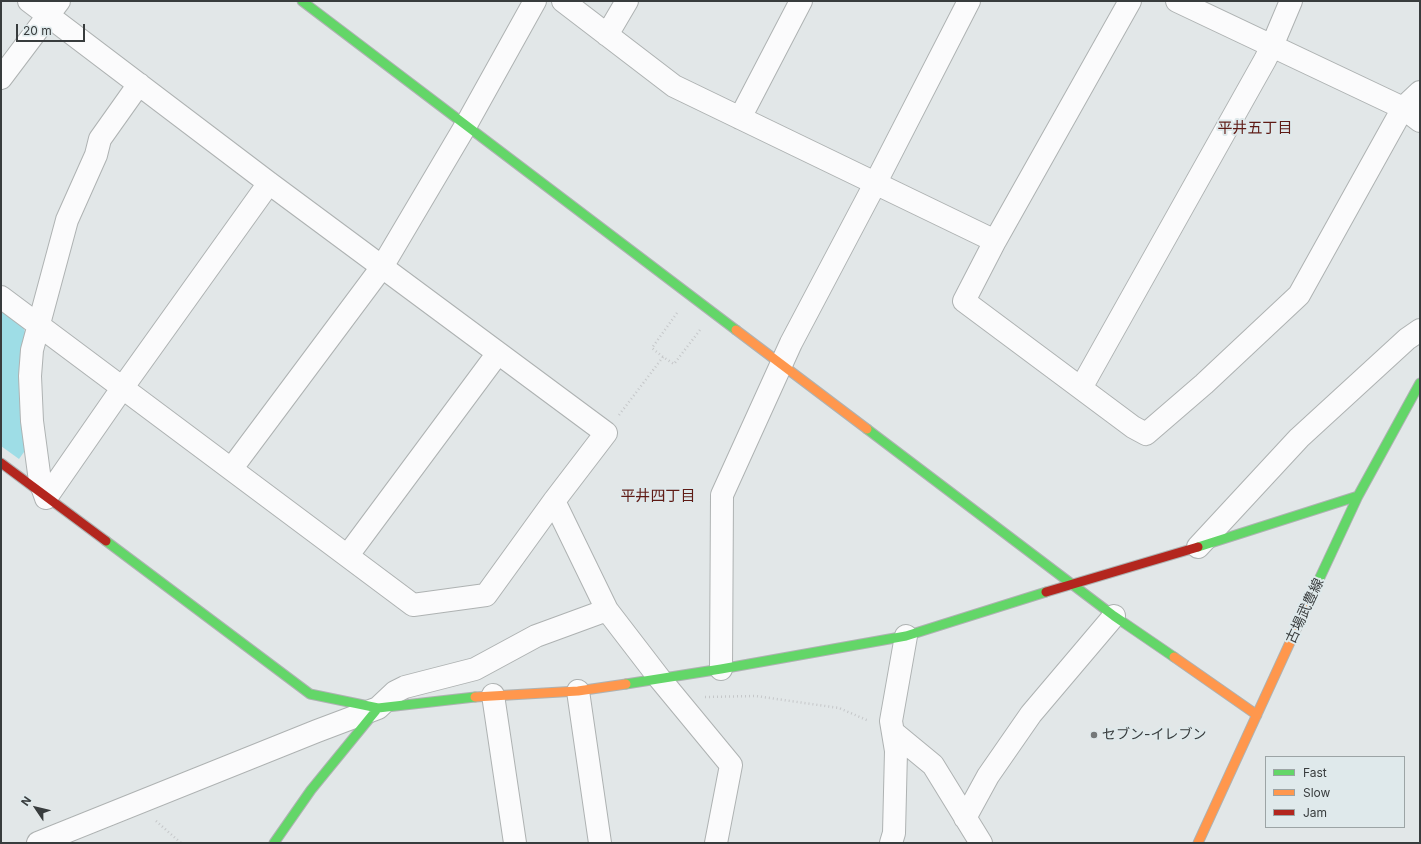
<!DOCTYPE html>
<meta charset="utf-8">
<style>
body{margin:0}
#map{position:relative;width:1421px;height:844px;overflow:hidden;background:#e2e7e8;font-family:Inter,sans-serif}
canvas{display:block}
.frame{position:absolute;inset:0;border:2px solid #383c3d;pointer-events:none}
.legend{position:absolute;left:1265px;top:756px;width:140px;height:72px;box-sizing:border-box;background:#dfe9eb;border:1px solid #9ca4a5;margin:0;padding:5px 7px;list-style:none;font-size:12px;color:#383c3d}
.legend li{display:flex;align-items:center;gap:8px;height:20px}
.legend b{width:20px;border:1px solid #9ca4a5}
.north{position:absolute;left:16px;top:788px;width:40px;height:40px;-webkit-text-stroke:3px #dfe9eb;paint-order:stroke;rotate:305deg;font-size:11px;font-weight:700;line-height:16px;text-align:center;color:#383c3d}
.north::after{content:'';display:block;margin:auto;width:14px;height:18px;background:#383c3d;clip-path:polygon(50% 0,100% 100%,50% 72%,0 100%)}
.scale{position:absolute;left:16px;top:24px;width:69px;height:18px;box-sizing:border-box;border:2px solid #383c3d;border-top:0;padding-left:5px;font-size:12px;line-height:14px;white-space:nowrap;color:#383c3d;-webkit-text-stroke:3px #dfe9eb;paint-order:stroke}
</style>
<div id="map">
<canvas width="1421" height="844"></canvas>
<div class="frame"></div>
<ul class="legend">
<li><b style="height:5px;background:#63d668"></b>Fast</li>
<li><b style="height:5px;background:#ff974d"></b>Slow</li>
<li><b style="height:5px;background:#b3261e"></b>Jam</li>
</ul>
<div class="north">N</div>
<div class="scale">20 m</div>
</div>
<script>
const g = document.querySelector('canvas').getContext('2d');
g.lineJoin = 'round';
function fill(path, color) {
  g.fillStyle = color;
  g.fill(path, 'evenodd');
}
function shape(rows) {
  const path = new Path2D();
  for (const r of rows) {
    path.moveTo(r[0], r[1]);
    for (let i = 2; i < r.length; i += 2) path.lineTo(r[i], r[i + 1]);
  }
  return path;
}
function stroke(path, color, width, dash) {
  g.strokeStyle = color;
  g.lineWidth = width;
  g.lineCap = dash ? 'butt' : 'round';
  g.setLineDash(dash || []);
  g.stroke(path);
}
function drawText(font, color, halo, rows, align = 'center') {
  g.font = font + ' Inter,"Noto Sans JP",sans-serif';
  g.lineWidth = 4;
  g.setLineDash([]);
  g.textBaseline = 'middle';
  g.strokeStyle = halo;
  g.fillStyle = color;
  for (const [text, x, y, turn = 0] of rows) {
    g.save();
    g.translate(x, y);
    g.rotate((+turn || 0) * Math.PI / 180);
    g.textAlign = isNaN(turn) ? turn : align;
    if (halo) g.strokeText(text, 0, 0);
    g.fillText(text, 0, 0);
    g.restore();
  }
}
fill(shape([
 [1,310,23,326,27,338,29,445,19,459,1,446]
]), '#9edde6');
const street = shape([
 [563,1,674,86,995,241],
 [1130,1,995,241,964,301,1133,427,1146,434,1204,384,1299,295,1403,108,1420,92],
 [1177,1,1403,108,1420,121],
 [607,35,627,1],
 [1,78,59,1],
 [740,118,801,1],
 [1,297,413,605,486,595,554,501,606,433,269,183,29,1],
 [1081,388,1265,60,1272,46,1291,1],
 [232,468,382,267,466,125,535,1],
 [46,498,40,481,32,421,30,376,32,350,67,220,96,155,100,139,139,84],
 [46,498,123,387,269,183],
 [554,501,607,610,660,679,731,765,716,843],
 [1198,547,1299,438,1407,339,1420,330],
 [348,555,498,353],
 [721,669,722,495,791,343,875,184,969,1],
 [578,691,600,843],
 [493,695,515,843],
 [893,732,933,765,981,843],
 [965,818,988,776,1031,714,1114,616],
 [38,843,317,731,378,708,395,692,405,687,475,669,536,636,607,610],
 [891,843,894,833,896,751,891,721,906,636]
]);
const fast = shape([
 [302,1,736,330],
 [867,429,1114,616,1174,657],
 [106,541,310,694,378,708,475,697],
 [1198,547,1358,496],
 [1309,601,1358,496,1420,383],
 [626,684,721,669,906,636,1046,592],
 [274,843,311,790,378,708]
]);
const slow = shape([
 [736,330,867,429],
 [1174,657,1257,715],
 [475,697,578,691,626,684],
 [1198,843,1309,601]
]);
const jam = shape([
 [1,463,106,541],
 [1046,592,1198,547]
]);
stroke(street, '#aeb2b2', 24);
stroke(fast, '#aeb2b2', 11);
stroke(slow, '#aeb2b2', 11);
stroke(jam, '#aeb2b2', 11);
stroke(shape([
 [677,313,652,348,663,357,674,364,700,330],
 [619,415,663,357],
 [705,697,756,696,839,708,869,721],
 [156,821,181,843]
]), '#c5c7c9', 2.5, [1, 3]);
stroke(street, '#fbfbfc', 22);
stroke(fast, '#63d668', 9);
stroke(slow, '#ff974d', 9);
stroke(jam, '#b3261e', 9);
for (const [x, y, r, color] of [
 [1094,735,4,"#747879"]
]) {
  const dot = new Path2D();
  dot.arc(x, y, r, 0, 2 * Math.PI);
  g.fillStyle = color;
  g.fill(dot);
  stroke(dot, '#dfe9eb', 1.5);
}
drawText('14px', '#383c3d', '#dfe9eb', [
 ["古場武豊線",1305,611,-65]
]);
drawText('14px', '#383c3d', '#dfe9eb', [
 ["セブン-イレブン",1102,735]
], 'left');
drawText('15px', '#5f1b15', '#dfe9eb', [
 ["平井五丁目",1255,128],
 ["平井四丁目",658,496]
]);
</script>
